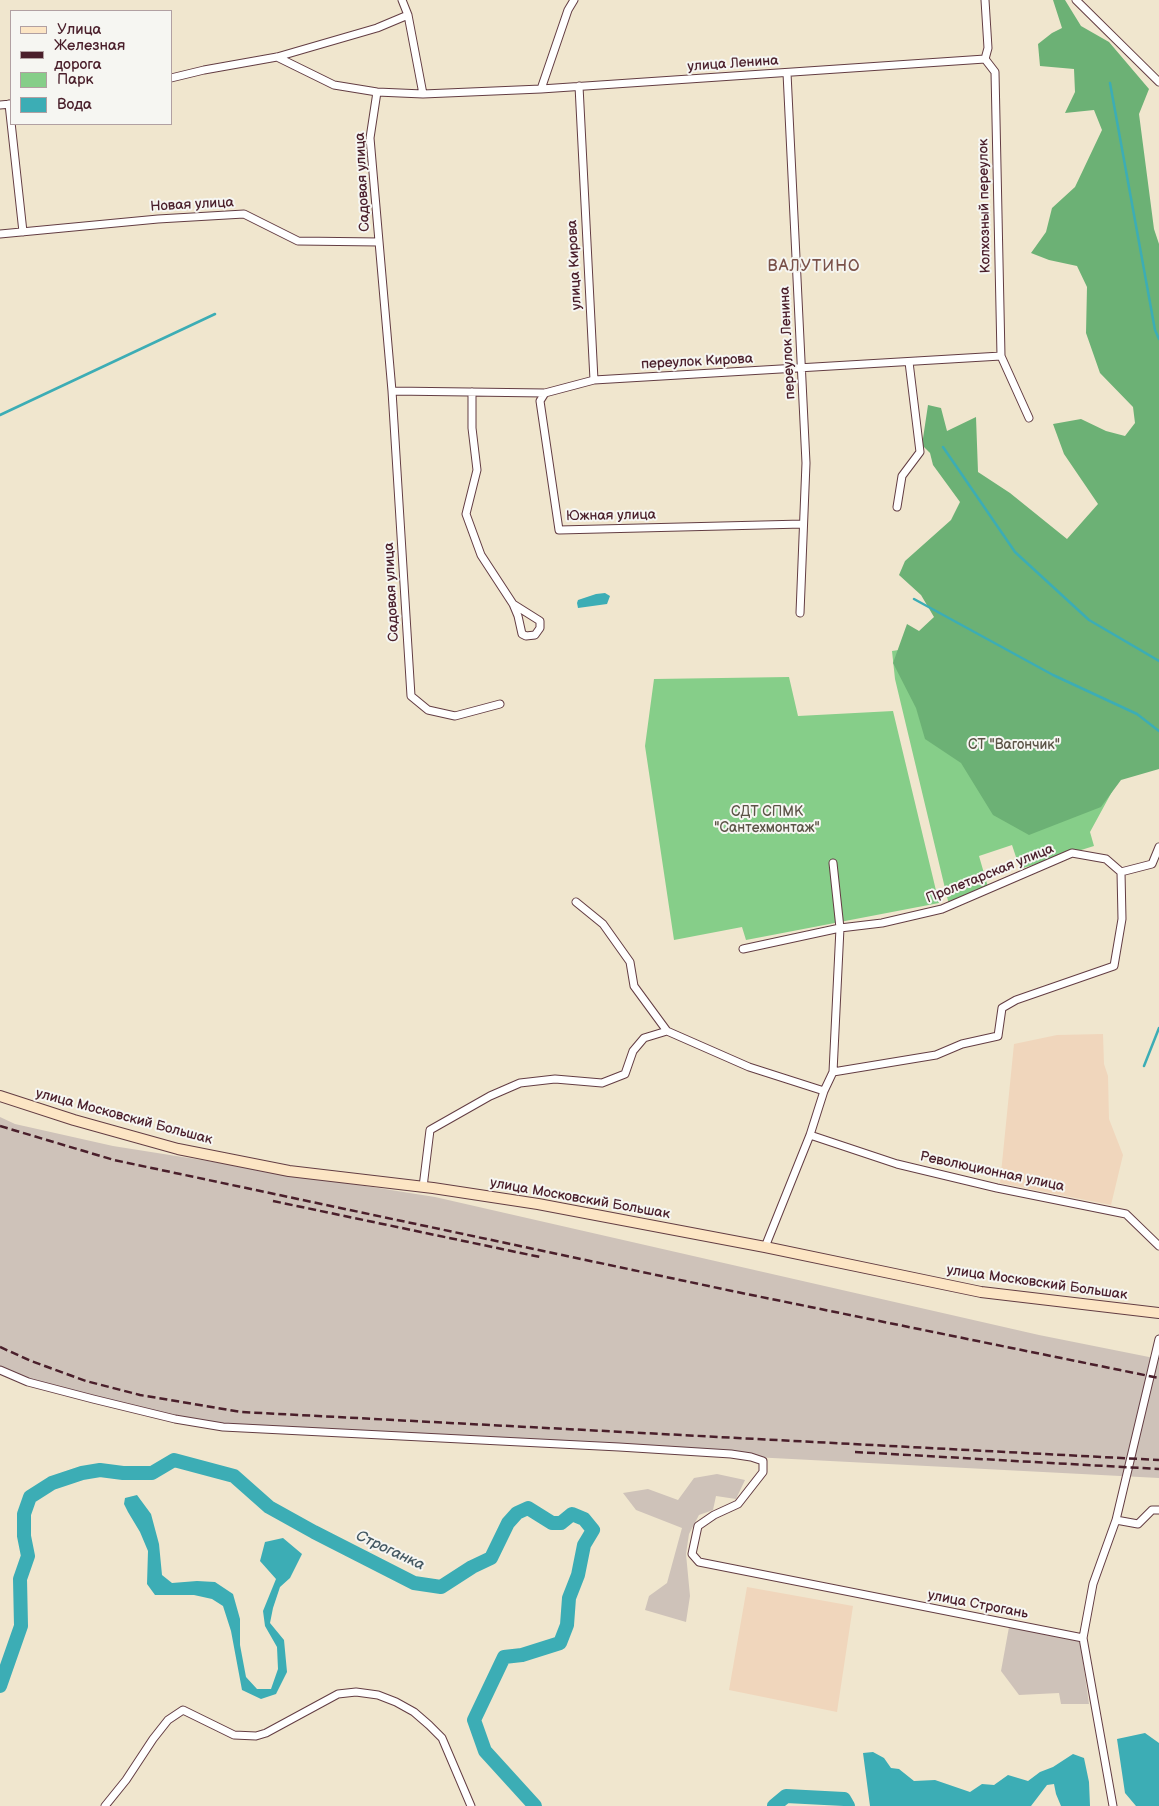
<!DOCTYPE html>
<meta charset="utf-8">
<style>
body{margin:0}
#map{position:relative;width:1159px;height:1806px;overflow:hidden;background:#f0e6ce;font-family:"Balsamiq Sans",sans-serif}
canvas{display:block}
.legend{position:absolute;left:10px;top:10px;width:162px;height:115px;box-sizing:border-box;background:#f6f6f2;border:1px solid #b1a0a2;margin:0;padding:6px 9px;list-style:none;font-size:15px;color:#4a1f2b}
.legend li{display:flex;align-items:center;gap:10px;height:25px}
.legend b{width:25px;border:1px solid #b1a0a2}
</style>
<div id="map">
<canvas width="1159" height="1806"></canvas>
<ul class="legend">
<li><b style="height:6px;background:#fce5c4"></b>Улица</li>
<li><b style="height:6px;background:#4a1f2b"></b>Железная дорога</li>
<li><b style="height:14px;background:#86ce89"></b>Парк</li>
<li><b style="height:14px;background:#3cadb5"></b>Вода</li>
</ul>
</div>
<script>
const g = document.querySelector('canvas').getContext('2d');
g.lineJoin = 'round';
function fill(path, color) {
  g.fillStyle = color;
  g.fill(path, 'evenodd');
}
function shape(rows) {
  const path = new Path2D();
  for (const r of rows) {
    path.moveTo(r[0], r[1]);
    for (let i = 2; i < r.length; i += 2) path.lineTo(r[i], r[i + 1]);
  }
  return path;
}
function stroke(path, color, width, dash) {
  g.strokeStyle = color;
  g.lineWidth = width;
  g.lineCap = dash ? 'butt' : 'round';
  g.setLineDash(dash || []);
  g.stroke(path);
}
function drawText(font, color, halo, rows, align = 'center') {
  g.font = font + ' "Balsamiq Sans",sans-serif';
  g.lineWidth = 4;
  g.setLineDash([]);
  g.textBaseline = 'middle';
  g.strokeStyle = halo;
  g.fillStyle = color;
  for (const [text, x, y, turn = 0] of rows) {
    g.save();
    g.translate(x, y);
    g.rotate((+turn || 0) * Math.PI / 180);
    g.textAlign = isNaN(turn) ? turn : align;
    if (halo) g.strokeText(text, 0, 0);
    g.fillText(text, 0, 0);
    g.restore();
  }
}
fill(shape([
 [1103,1034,1104,1064,1108,1076,1109,1119,1123,1155,1111,1205,1000,1183,1014,1044,1057,1035],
 [747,1587,853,1606,837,1712,729,1690]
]), '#f0d6bc');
fill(shape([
 [0,1117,15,1124,113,1146,435,1197,1039,1335,1159,1359,1159,1478,231,1430,97,1403,0,1370],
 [717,1474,745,1480,736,1499,716,1496,713,1510,699,1515,689,1534,686,1554,690,1596,686,1622,645,1610,649,1596,667,1583,682,1528,636,1510,623,1493,648,1489,678,1500,694,1478],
 [1009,1627,1080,1641,1089,1704,1061,1704,1059,1693,1019,1695,1001,1671]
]), '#cec2b9');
fill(shape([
 [959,641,1120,777,1090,832,1094,846,1020,869,1012,845,979,856,988,887,949,905,895,679,892,651],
 [789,677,798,716,893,711,939,903,746,940,742,927,674,940,645,746,654,679]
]), '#86ce89');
fill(shape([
 [1053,0,1065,0,1081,26,1109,42,1149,89,1139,114,1154,229,1159,244,1159,769,1121,780,1101,807,1029,835,993,815,961,763,925,739,916,708,893,663,907,624,919,631,934,617,921,595,899,575,905,561,951,520,960,502,933,465,930,453,922,445,928,405,941,408,947,431,976,417,978,472,1010,493,1067,539,1098,504,1064,454,1053,424,1081,419,1106,431,1125,436,1135,423,1133,407,1100,373,1086,333,1087,287,1077,266,1049,260,1031,253,1046,232,1052,208,1075,187,1102,130,1094,110,1065,113,1075,92,1074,69,1040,66,1038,44,1052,33,1062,28]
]), '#6cb175');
fill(shape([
 [605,593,610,596,607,604,578,608,577,603,578,600,596,594],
 [137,1495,151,1514,159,1544,162,1575,172,1583,197,1581,215,1582,233,1594,240,1619,240,1645,246,1677,257,1689,271,1689,278,1669,277,1647,265,1626,263,1611,276,1579,260,1561,265,1542,283,1538,302,1554,290,1578,280,1587,273,1608,270,1623,284,1640,287,1672,276,1694,261,1699,242,1690,231,1631,223,1606,212,1599,194,1595,155,1595,147,1584,148,1551,140,1532,128,1512,124,1504,125,1498],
 [1145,1733,1159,1743,1159,1806,1136,1806,1125,1793,1117,1739],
 [873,1752,884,1758,891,1768,899,1769,914,1781,935,1780,970,1792,982,1784,994,1785,1008,1775,1028,1781,1040,1772,1053,1767,1073,1754,1084,1758,1089,1782,1090,1806,1061,1806,1056,1794,1054,1784,1047,1785,1031,1806,870,1806,863,1753]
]), '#3cadb5');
stroke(shape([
 [1110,83,1155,330,1159,339],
 [0,415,215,314],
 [943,447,1015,552,1089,620,1159,661],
 [914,599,1053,675,1137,714,1159,731],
 [1144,1066,1159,1028]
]), '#3cadb5', 2.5);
stroke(shape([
 [0,1686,21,1626,20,1579,28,1556,24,1536,24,1514,30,1497,52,1483,82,1473,100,1470,123,1473,152,1473,174,1460,234,1476,269,1507,314,1532,414,1583,441,1587,472,1567,491,1558,508,1523,517,1513,528,1508,552,1523,561,1523,572,1514,584,1519,593,1530,584,1545,578,1575,569,1598,567,1625,560,1643,522,1655,504,1657,474,1720,485,1751,535,1806],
 [774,1806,786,1796,844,1799,848,1806]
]), '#3cadb5', 14);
const street = shape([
 [402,0,408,15,423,94],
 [1076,0,1159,82],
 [277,57,334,85,377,92,423,94,541,89,985,59],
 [985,59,995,72,1001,356,1029,418],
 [985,59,988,48,985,0],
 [787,73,806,463,800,613],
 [171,78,204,70,277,57,377,28,408,15],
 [579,86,594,380],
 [541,89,568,10,574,0],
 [377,92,370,138,392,391,411,696,428,710,455,716,500,704],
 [9,104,23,232],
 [0,105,11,104],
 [0,234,158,219,244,214,298,241,379,242],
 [392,391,545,393,594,380,1001,356],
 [472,392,472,428,477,470,466,514,481,555,513,604,518,616,522,634,526,636,535,635,540,628,540,621,513,604],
 [545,393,540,401,559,530,803,524],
 [897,507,902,476,920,452,909,362],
 [1121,872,1152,864,1159,847],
 [576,902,603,924,630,962,634,986,667,1031,749,1067,824,1091,810,1135,765,1247],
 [743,949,840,928,882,923,942,909,1072,853,1106,859,1121,872,1122,919,1114,966,1016,1000,1002,1008,998,1036,962,1044,936,1055,833,1072,824,1091],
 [833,1072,840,928,833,863],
 [810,1135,897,1164,997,1188,1126,1214,1159,1246],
 [423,1187,430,1130,490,1096,520,1083,555,1079,602,1083,625,1074,633,1051,644,1038,667,1031],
 [0,1370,28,1382,93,1399,175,1419,223,1427,619,1447,731,1454,751,1457,763,1461,763,1472,738,1504,714,1515,698,1526,692,1554,699,1562,1083,1638,1093,1584,1116,1520,1138,1524,1152,1510,1159,1510],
 [1116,1520,1159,1339],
 [1083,1638,1113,1806],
 [105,1806,126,1780,153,1739,168,1720,183,1710,234,1735,256,1736,266,1733,338,1694,356,1692,378,1695,396,1702,414,1712,429,1725,442,1738,471,1806]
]);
const secondary = shape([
 [0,1096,74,1120,178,1149,289,1171,433,1188,538,1204,765,1247,981,1292,1159,1313]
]);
stroke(street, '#633d43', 9);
stroke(secondary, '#633d43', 12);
stroke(street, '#fff', 7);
stroke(secondary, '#fce5c4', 10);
stroke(shape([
 [0,1126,114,1160,732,1291,1159,1378],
 [273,1201,540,1257],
 [0,1347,31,1361,86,1381,140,1395,241,1412,1159,1460],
 [855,1452,1159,1469]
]), '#4a1f2b', 2.5, [8, 4]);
drawText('14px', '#4a1f2b', '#f6f6f2', [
 ["улица Ленина",733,64,-4],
 ["Садовая улица",363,182,-93],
 ["Новая улица",192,205,-3],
 ["Колхозный переулок",985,206,-91],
 ["улица Кирова",575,265,-93],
 ["переулок Ленина",788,343,-93],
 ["переулок Кирова",697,362,-3],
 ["Южная улица",611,516,-1],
 ["Садовая улица",392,592,-93],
 ["Пролетарская улица",990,874,-22],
 ["улица Московский Большак",124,1117,15],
 ["Революционная улица",992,1172,12],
 ["улица Московский Большак",580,1199,10],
 ["улица Московский Большак",1037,1283,8],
 ["улица Строгань",978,1605,11]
]);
drawText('14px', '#5c5447', '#f6f6f2', [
 ["СТ \"Вагончик\"",1014,745],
 ["СДТ СПМК",767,812],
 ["\"Сантехмонтаж\"",767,828]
]);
drawText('italic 15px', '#445862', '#f6f6f2', [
 ["Строганка",390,1551,25]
]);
g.letterSpacing = '1px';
drawText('16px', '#7a524a', '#f6f6f2', [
 ["ВАЛУТИНО",814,267]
]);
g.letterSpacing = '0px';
</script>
